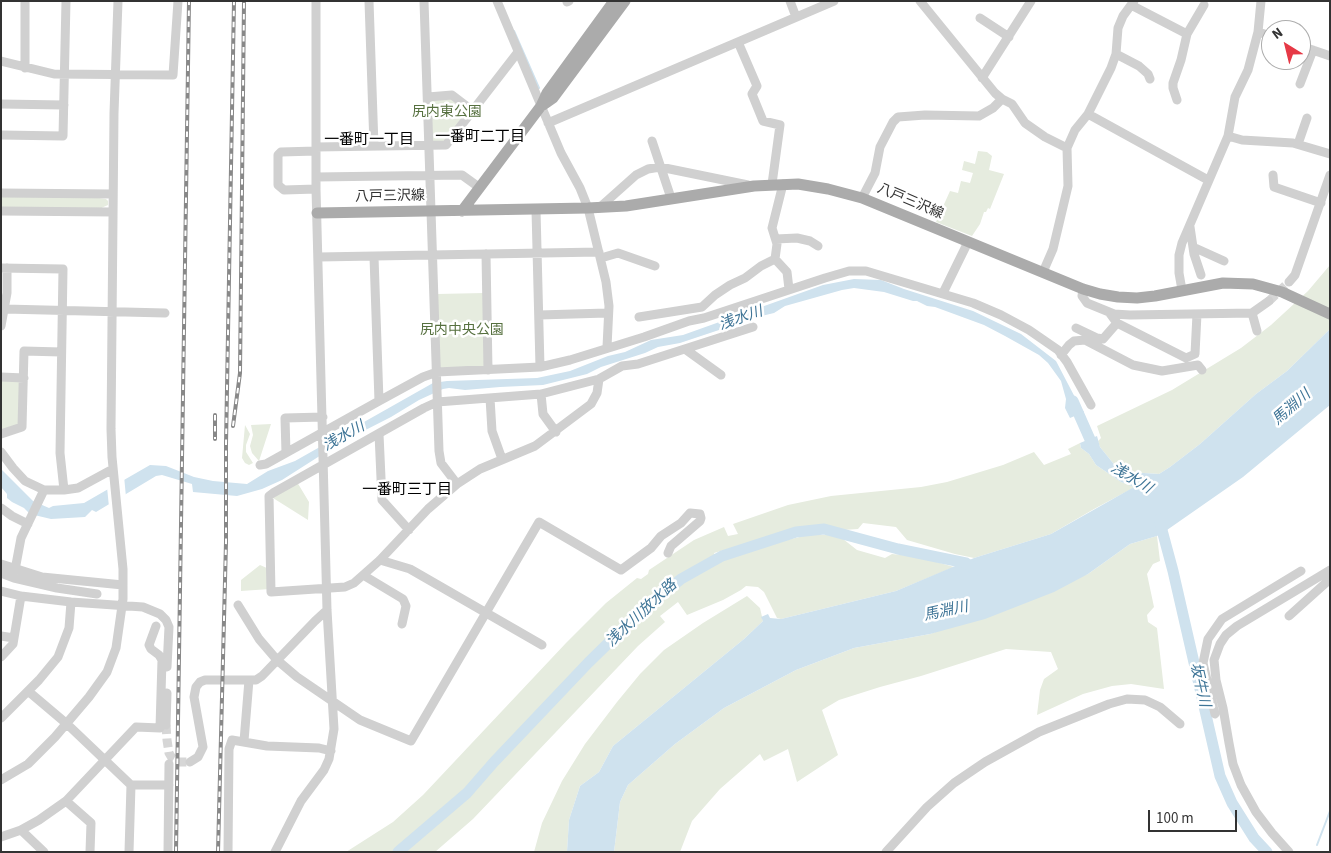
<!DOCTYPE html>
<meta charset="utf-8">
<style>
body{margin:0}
#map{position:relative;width:1331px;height:853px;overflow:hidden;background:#fff;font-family:"Source Sans 3",sans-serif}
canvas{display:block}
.frame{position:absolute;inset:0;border:2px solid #333;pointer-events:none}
.north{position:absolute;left:1261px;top:20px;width:50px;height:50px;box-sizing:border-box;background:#fff;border:1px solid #adadad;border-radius:50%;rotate:324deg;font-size:14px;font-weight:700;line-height:20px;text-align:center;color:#333}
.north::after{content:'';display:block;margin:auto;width:18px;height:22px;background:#e63946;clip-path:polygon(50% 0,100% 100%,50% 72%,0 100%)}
.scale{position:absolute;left:1148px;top:810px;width:89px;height:22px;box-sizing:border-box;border:2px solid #333;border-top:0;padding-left:6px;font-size:15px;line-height:18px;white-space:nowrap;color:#333;-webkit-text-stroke:4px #fff;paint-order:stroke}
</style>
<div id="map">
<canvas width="1331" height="853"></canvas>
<div class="frame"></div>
<div class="north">N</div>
<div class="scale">100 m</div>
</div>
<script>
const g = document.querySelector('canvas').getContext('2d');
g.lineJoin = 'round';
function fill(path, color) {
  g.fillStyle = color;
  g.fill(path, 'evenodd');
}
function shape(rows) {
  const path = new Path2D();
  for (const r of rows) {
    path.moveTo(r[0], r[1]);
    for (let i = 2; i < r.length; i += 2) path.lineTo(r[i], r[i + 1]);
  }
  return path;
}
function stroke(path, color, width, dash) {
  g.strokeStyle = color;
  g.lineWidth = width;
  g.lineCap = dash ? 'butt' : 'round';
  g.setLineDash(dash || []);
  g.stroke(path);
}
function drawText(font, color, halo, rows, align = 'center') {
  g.font = font + ' "Source Sans 3","Noto Sans JP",sans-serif';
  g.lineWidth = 5;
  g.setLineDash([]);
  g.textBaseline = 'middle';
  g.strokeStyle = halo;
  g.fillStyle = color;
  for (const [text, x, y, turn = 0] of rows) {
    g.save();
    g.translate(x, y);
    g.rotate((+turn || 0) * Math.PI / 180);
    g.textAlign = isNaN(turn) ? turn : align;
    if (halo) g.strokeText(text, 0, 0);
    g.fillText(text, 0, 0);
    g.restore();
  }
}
fill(shape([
 [451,97,468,109,445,141,433,142,432,141,431,100],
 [978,151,987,152,992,156,989,170,1004,174,990,209,988,208,986,212,984,212,980,224,972,236,936,222,950,191,958,193,961,181,970,183,973,173,962,170,964,161,975,164],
 [1,196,99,198,106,199,108,201,108,205,99,209,1,207],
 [1330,265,1330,329,1287,371,1256,394,1200,444,1170,467,1159,474,1128,472,1117,468,1100,447,1098,441,1101,438,1097,426,1172,390,1241,348,1271,325,1308,291],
 [484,293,486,368,440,369,437,294],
 [1,380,19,380,19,424,1,430],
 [271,424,259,461,252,453,250,446,253,435,251,425],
 [245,425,250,434,246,445,246,452,253,463,249,465,245,463,242,458],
 [1080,443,1081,448,1089,454,1096,465,1121,482,1135,487,1094,509,1051,534,974,558,955,554,907,540,896,527,863,523,858,529,843,530,820,526,796,529,714,553,717,561,766,545,808,535,838,535,857,550,885,558,892,554,919,557,954,567,896,591,781,619,777,618,764,592,758,587,746,586,741,590,723,600,687,615,678,602,660,616,665,622,638,646,473,819,435,852,346,852,393,822,423,795,566,643,606,603,637,578,641,579,648,574,649,570,694,540,724,527,728,536,738,534,733,524,788,505,831,496,921,487,947,482,1003,465,1034,452,1044,465,1071,454,1068,449],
 [297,482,309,502,308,520,273,498],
 [1157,536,1160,561,1153,564,1147,574,1154,607,1147,615,1148,622,1157,628,1164,689,1131,684,1112,686,1083,694,1037,715,1040,690,1044,679,1058,669,1051,652,1006,649,921,676,880,687,839,700,822,710,838,755,797,782,788,749,764,761,760,754,720,789,692,821,680,852,614,852,620,802,628,785,675,744,724,708,796,670,854,648,930,634,1088,574,1130,544],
 [260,565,269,569,270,589,241,591,241,580],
 [747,596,760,608,763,621,744,639,613,746,599,772,580,786,569,820,567,852,534,852,542,823,562,781,585,744,617,702,640,674,664,650,703,623]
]), '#e6ecdf');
fill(shape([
 [854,279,881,280,904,289,973,311,1021,334,1056,361,1079,405,1084,412,1070,418,1065,408,1066,399,1061,381,1048,363,1039,355,1005,336,984,325,935,307,927,306,917,301,913,301,884,292,854,288,842,290,785,306,774,313,749,319,737,325,731,326,680,343,658,347,645,353,601,367,587,374,543,385,500,387,465,390,449,388,443,389,419,400,391,417,340,443,282,480,262,489,237,496,193,492,192,484,162,475,156,476,96,512,92,510,85,517,51,519,30,514,24,508,12,502,7,498,7,494,1,487,1,469,33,501,49,508,53,506,84,503,150,465,166,466,194,477,213,481,247,484,268,471,295,461,433,383,447,381,537,378,570,371,608,356,625,352,651,340,683,335,823,285],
 [1330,329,1330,405,1243,477,1167,530,1157,536,1130,544,1088,574,1054,592,985,619,930,634,854,648,796,670,724,708,675,744,628,785,620,802,614,852,567,852,569,820,580,786,599,772,613,746,744,639,763,621,761,617,768,614,770,618,781,619,896,591,974,558,1051,534,1134,487,1121,482,1096,465,1089,454,1081,448,1080,443,1097,436,1100,447,1117,468,1128,472,1159,474,1170,467,1200,444,1256,394,1287,371]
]), '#cfe2ee');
fill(shape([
 [124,476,126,497,109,507,107,487]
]), '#fff');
stroke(shape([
 [514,31,539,88],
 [1317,845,1330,811]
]), '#cfe2ee', 2);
stroke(shape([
 [1073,401,1096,453],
 [1159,519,1173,571,1220,776,1232,803,1254,838,1267,852],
 [398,852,467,793,494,762,588,663,635,617,681,579,722,556,796,532,824,529,898,549,966,563,976,570]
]), '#cfe2ee', 11);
stroke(shape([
 [1269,301,1289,282],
 [166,725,167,740,169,753,172,758,179,762,190,762]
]), '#d6d6d6', 9, [9, 4.5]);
stroke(shape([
 [369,1,374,146],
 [424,1,439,451,441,463,457,484],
 [497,1,561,153,580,188,588,208,606,282,609,306,607,347],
 [790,1,796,17],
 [920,1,995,93,1002,99,1012,104,1025,123,1045,137,1067,148],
 [567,2,569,1],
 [1131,5,1187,34],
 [980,18,1009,37],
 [1258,32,1271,36],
 [738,42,757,86,752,94,763,121,780,125,772,184],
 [1301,46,1330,56],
 [1116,54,1139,66,1148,74,1150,79],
 [1,61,54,74,173,75,178,1],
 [25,68,25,1],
 [982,78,1031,1],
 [1300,84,1313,50],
 [428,97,452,95,473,111],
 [1177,100,1173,88,1173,83,1181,60,1187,34,1204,5],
 [1,104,64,105],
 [1088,114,1208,180],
 [548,123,834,1],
 [1,135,63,136,66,1],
 [1228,136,1242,140,1293,143,1330,154],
 [652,141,671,198],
 [1298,144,1307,118],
 [316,147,446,145,518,52],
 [316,151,281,152,278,155,278,185,284,190,316,189],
 [1273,175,1274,187,1321,203],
 [316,177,462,175,480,188],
 [783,184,772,228,777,244,775,259,787,272,789,289],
 [1,193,113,194],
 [862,198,875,173,880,147,893,122,898,117,925,115,979,116,993,108,1002,99],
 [599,208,636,175,648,169,660,167,748,185],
 [536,210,540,367],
 [1,211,113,212],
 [1190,227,1194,254,1201,275],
 [776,239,797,238,810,241,818,246],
 [1193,247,1224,261],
 [486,254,488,370],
 [319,257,599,252],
 [374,257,379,401,423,377,437,372,540,367,570,360,644,337,689,321,704,318,825,278,849,271,866,271,973,303,1001,315,1029,330,1058,350,1067,362,1091,405],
 [601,258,618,253,655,266],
 [1,268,63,269,60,453,64,490],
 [1043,272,1053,249,1068,186,1067,148,1075,130,1088,114,1111,68,1116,54,1118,28,1123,16,1134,1],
 [1289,282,1295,275,1330,175],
 [1083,289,1082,296,1087,303,1114,314,1130,315,1252,313,1269,301],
 [1182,290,1179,273,1179,255,1182,243,1228,136,1235,97,1248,70,1258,32,1261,1],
 [943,293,968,242],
 [5,309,165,313],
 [1109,312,1117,323,1186,358,1195,354,1197,314],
 [1252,313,1257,331],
 [539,315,607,313],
 [639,317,702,307,715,295,730,285,745,278,761,266,775,259],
 [1,326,7,293,7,268],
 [1076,328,1097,338,1103,339,1117,323],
 [685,349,721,375],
 [1061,355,1069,345,1074,341,1085,340,1133,365,1162,371,1198,365,1202,370],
 [1,377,24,378],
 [599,379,597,393,591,404,535,446,480,469,457,484,428,509,380,560,354,583,345,587,271,592,269,496,273,493,424,408,437,402,541,394,599,379,622,366,638,364,753,327],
 [541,394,543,414,556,432],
 [490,398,492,431,502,459],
 [1,434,22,427,24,351,61,352],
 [379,434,382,500,409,530],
 [1,452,13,468,25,481,44,490,64,490,78,488,113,469],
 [286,453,285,418,323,417],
 [260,465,266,464,379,401],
 [1,508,12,516,28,524],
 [380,560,410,569,542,645],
 [1,564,42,577,123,585],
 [15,570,21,538,44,490],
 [1,573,14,578,57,588,97,594],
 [363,575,403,599,406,606,402,624],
 [1,591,21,596,71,602,143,607,160,614,166,620,169,627,167,667],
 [238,605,259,639,277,660,297,677,360,720,411,741,539,522,621,570,651,548,661,536,681,523,690,513,700,514,701,518,700,521,671,546,668,553],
 [1289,616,1330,579],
 [1,636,14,638],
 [1,657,13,644,21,596],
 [28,691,67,724,131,785,169,785],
 [1215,714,1203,663,1208,639,1222,619,1301,571],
 [1,718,39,680,58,657,69,628,71,602],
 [166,725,167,693],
 [244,741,249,680],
 [190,762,198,757,203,747,194,697,196,687,200,682,205,680,256,680,262,676,315,621,327,610],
 [1,780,28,764,55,737,89,697,107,672,116,648,123,599,123,569,112,457,111,429,114,113,118,1],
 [66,801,91,823,90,852],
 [21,830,44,852],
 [1,837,21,830,39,820,66,801,136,727,160,728,162,660,159,655,151,649,149,645,156,626],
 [129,852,131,785],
 [168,852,169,764],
 [228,852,229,749,232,740,267,746,319,748,331,751],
 [275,852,301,801,324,770,329,759,334,729,327,610,316,189,316,1],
 [886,852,927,807,954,783,985,762,1039,732,1109,704,1127,699,1145,700,1160,707,1180,724],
 [1289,852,1272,833,1256,812,1241,785,1233,764,1229,743,1223,708,1216,680,1214,660,1220,644,1226,635,1237,626,1330,570]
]), '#d0d0d0', 9);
stroke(shape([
 [543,105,553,98,625,1],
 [462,211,541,106,547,93,614,1],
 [317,213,588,208,626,206,754,186,798,184,828,189,862,198,1083,289,1100,294,1118,297,1137,298,1155,296,1223,283,1253,284,1282,292,1330,314]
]), '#ababab', 11);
const rail = shape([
 [215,415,215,439],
 [233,426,240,373,244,1],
 [176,852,189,1],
 [218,852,226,542,226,444,234,1]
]);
stroke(rail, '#888', 4);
stroke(rail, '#fff', 2, [5.5]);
drawText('14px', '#56703f', '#fff', [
 ["尻内東公園",447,113],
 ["尻内中央公園",462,331]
]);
drawText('14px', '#333', '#fff', [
 ["八戸三沢線",390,197,-1],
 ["八戸三沢線",910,202,23]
]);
drawText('15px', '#000', '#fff', [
 ["一番町二丁目",480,138],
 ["一番町一丁目",369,141],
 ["一番町三丁目",407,491]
]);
drawText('italic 15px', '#3f7597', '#fff', [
 ["浅水川",741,319,-19],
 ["馬淵川",1292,408,-41],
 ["浅水川",344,437,-29],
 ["浅水川",1131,479,31],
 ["馬淵川",946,612,-12],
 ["浅水川放水路",642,614,-43],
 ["坂牛川",1199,685,77]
]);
</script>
